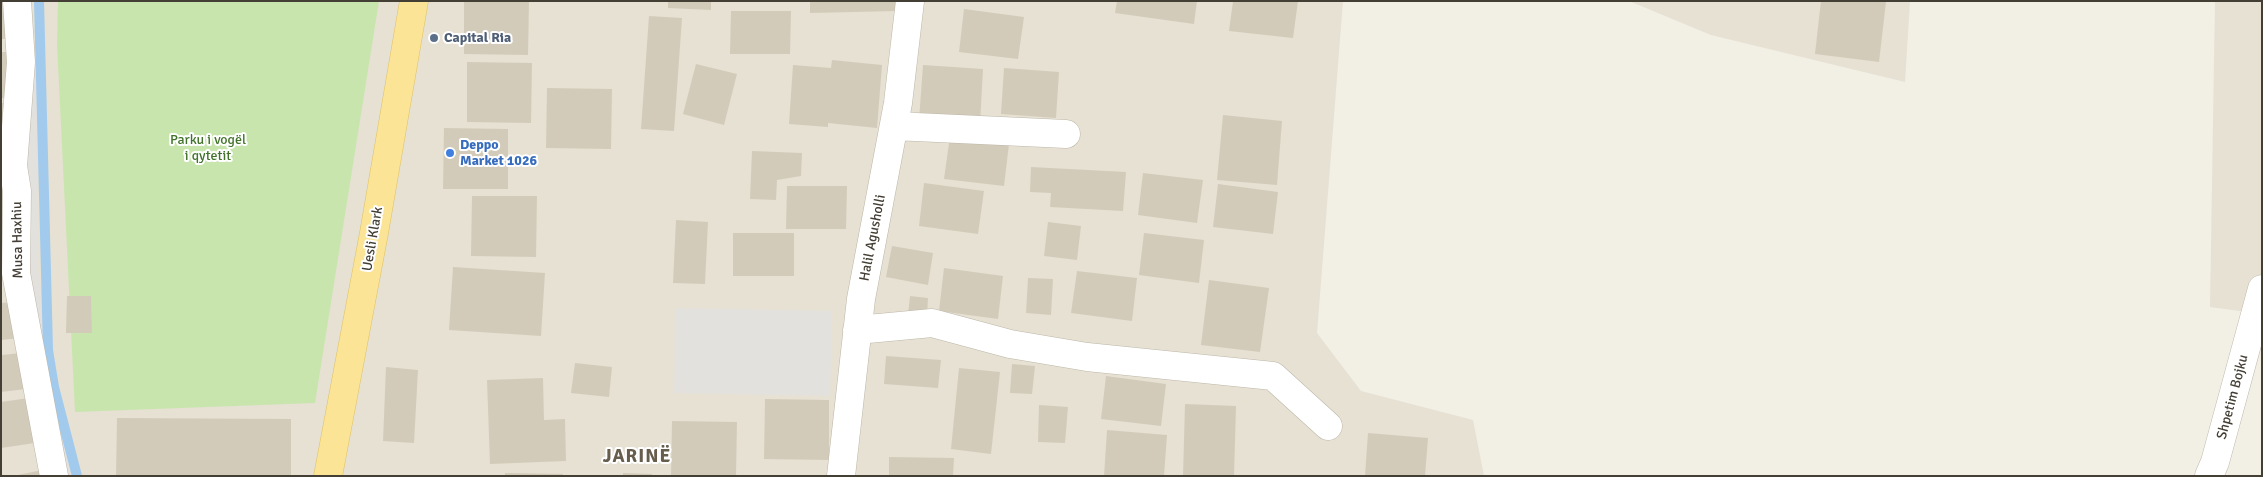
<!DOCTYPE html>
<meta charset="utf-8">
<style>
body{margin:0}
#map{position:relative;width:2263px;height:477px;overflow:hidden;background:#f2efe5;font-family:Signika,sans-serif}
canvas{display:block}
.frame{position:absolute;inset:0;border:2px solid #443f35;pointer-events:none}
</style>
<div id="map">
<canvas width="2263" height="477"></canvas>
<div class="frame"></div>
</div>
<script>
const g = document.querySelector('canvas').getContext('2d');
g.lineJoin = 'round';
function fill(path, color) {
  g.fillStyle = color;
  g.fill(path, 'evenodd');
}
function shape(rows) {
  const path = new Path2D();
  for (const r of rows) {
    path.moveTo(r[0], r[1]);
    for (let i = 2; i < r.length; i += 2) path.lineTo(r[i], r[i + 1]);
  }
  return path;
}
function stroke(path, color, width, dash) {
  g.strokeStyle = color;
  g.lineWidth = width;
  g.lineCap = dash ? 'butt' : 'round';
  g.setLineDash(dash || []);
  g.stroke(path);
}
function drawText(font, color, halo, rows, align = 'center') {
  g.font = font + ' Signika,sans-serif';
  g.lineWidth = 4;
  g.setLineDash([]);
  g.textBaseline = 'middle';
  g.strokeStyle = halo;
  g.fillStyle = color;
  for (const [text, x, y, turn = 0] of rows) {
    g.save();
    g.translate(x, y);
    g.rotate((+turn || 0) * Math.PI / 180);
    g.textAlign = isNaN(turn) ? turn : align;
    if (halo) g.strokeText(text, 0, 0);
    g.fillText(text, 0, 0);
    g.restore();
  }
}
fill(shape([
 [1,1,1343,1,1317,333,1361,391,1473,420,1484,476,1,476],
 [1629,1,1910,1,1905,82,1711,35],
 [2215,1,2262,1,2262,314,2210,307]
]), '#e6e1d3');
fill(shape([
 [58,1,379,1,315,403,75,412,57,44]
]), '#c9e5ae');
fill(shape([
 [37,78,37,263,52,367,75,476,67,476,30,297,24,79],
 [675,308,832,311,830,396,674,393]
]), '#e3e1dd');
stroke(shape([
 [39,1,48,350,54,387,77,476]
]), '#a2caed', 10);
fill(shape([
 [1,1,12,1,13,39,1,39],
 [464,1,529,1,528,55,464,54],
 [668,1,711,1,711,10,668,8],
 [810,1,896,1,897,11,810,13],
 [1117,1,1197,1,1194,24,1115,13],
 [1233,1,1298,1,1293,38,1229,31],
 [1821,1,1886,2,1879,62,1815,54],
 [964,9,1024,17,1018,59,959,52],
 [731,11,791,11,790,54,730,54],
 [649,16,682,18,674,131,641,129],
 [1,52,10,52,10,98,1,98],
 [832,60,882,65,877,128,828,123,828,127,789,124,793,65,831,68],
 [467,62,532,63,531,123,467,122],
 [696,64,737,74,724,125,683,114],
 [923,65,983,69,980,124,919,120],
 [1004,68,1059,72,1056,118,1001,114],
 [547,88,612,89,611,149,546,148],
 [1,103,6,103,1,153],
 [1223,115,1282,121,1277,185,1217,180],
 [444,128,508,129,508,189,443,189],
 [950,136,1009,144,1004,186,944,179],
 [752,151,802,153,801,176,777,180,776,200,750,199],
 [1031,167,1126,172,1123,211,1050,207,1051,193,1030,192],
 [1143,173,1203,180,1197,223,1138,215],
 [924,183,984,191,978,234,919,226],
 [1218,184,1278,192,1273,234,1213,227],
 [787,186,847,186,846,229,786,229],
 [472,196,537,196,536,257,471,256],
 [676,220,708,222,705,284,673,283],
 [1048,222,1081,226,1077,260,1044,256],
 [733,233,794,233,794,276,733,276],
 [1144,233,1204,240,1199,283,1139,275],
 [892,246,933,253,928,285,886,277],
 [453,267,545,273,541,336,449,330],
 [944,268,1003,276,998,319,939,311],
 [1077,271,1137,278,1132,321,1071,313],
 [1028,278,1053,279,1051,315,1026,313],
 [1209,280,1269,288,1260,352,1201,345],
 [67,296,91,296,92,333,66,333],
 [910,296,928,298,927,316,908,315],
 [15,302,19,338,1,340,1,303],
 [22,353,26,389,1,392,1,355],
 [886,356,941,360,938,388,884,384],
 [575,363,612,367,609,397,571,393],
 [1012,364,1035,366,1032,394,1010,393],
 [386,367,418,370,414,443,383,441],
 [959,368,1000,372,991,454,951,449],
 [1106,376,1166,384,1161,426,1101,419],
 [543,378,544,420,565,419,566,461,490,464,487,380],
 [29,398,35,443,1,448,1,402],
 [765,399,829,400,829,460,764,459],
 [1185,404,1236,406,1234,476,1183,476],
 [1039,405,1068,407,1065,443,1038,442],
 [117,418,291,419,291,476,116,476],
 [672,421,737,422,736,476,671,476],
 [1107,430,1167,435,1164,476,1104,476],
 [1368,433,1428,438,1425,476,1365,476],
 [889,457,954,458,953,476,889,476],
 [42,470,43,476,18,476,18,475],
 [505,473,563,474,563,476,505,476],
 [623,473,652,474,652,476,623,476]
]), '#d3cbba');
const minor = shape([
 [17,1,21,62,13,166,17,191,16,273,54,476],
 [894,126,1066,134],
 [857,330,932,323,1010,344,1087,357,1273,376,1328,426],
 [841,476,861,299,898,103,910,1],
 [2209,476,2215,462,2262,289]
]);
const major = shape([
 [328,476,374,233,414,1]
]);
stroke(minor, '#bdb7a8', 29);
stroke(major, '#dfc265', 29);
stroke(minor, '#fff', 28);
stroke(major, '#fbe495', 28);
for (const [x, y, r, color] of [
 [434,38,5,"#5c6f8a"],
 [450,153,5,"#3f7fe0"]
]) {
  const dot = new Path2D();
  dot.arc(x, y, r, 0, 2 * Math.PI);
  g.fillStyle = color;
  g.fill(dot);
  stroke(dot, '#fff', 2);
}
drawText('bold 14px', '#4e5e75', '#fff', [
 ["Capital Ria",444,38]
], 'left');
drawText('14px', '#41732a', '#fff', [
 ["Parku i vogël",208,140],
 ["i qytetit",208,156]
]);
drawText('bold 14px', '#366cbe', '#fff', [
 ["Deppo",460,145],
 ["Market 1026",460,161]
], 'left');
drawText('14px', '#443f35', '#fff', [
 ["Halil Agusholli",873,238,-79],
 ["Uesli Klark",373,239,-80],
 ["Musa Haxhiu",18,240,-91],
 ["Shpetim Bojku",2233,397,-75]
]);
g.letterSpacing = '1px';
drawText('bold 19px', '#665d4c', '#fff', [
 ["JARINË",637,457]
]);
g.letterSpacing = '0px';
</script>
